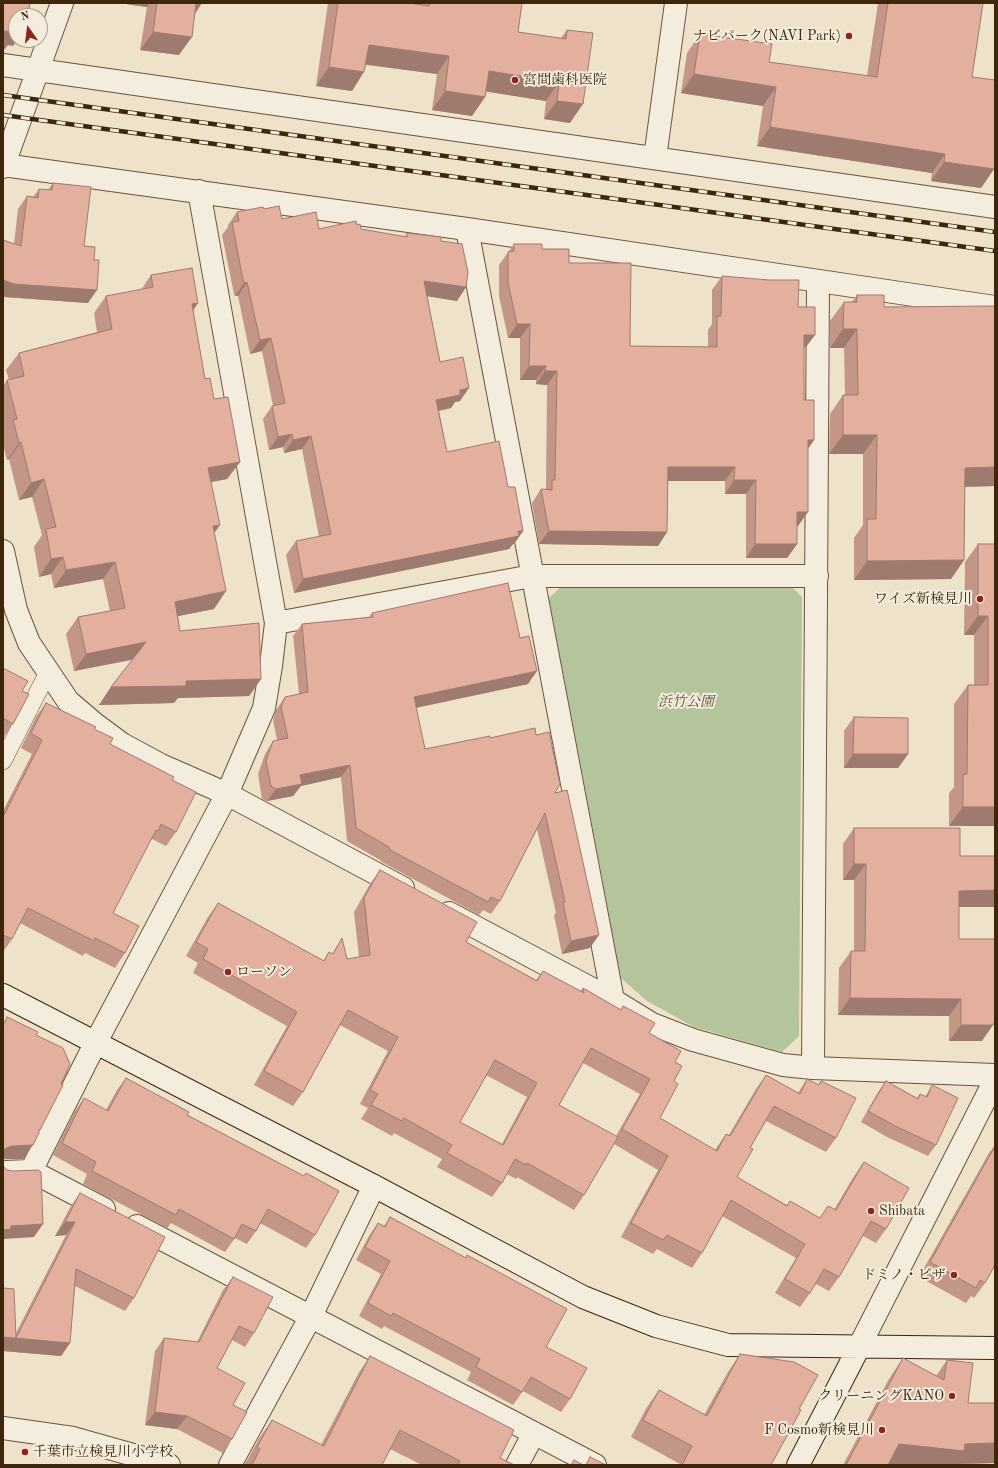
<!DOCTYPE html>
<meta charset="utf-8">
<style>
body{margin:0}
#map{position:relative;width:998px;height:1468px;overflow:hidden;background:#eee2ca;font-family:"Old Standard TT",serif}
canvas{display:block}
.frame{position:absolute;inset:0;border:4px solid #3d260c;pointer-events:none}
.north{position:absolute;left:8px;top:8px;width:40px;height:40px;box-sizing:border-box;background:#f4ecdd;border:1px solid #ab9d89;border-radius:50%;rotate:346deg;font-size:11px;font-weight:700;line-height:16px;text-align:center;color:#3d260c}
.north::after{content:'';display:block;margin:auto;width:14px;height:18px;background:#8f2418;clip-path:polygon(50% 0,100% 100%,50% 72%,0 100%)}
</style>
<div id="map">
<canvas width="998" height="1468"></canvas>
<div class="frame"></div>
<div class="north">N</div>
</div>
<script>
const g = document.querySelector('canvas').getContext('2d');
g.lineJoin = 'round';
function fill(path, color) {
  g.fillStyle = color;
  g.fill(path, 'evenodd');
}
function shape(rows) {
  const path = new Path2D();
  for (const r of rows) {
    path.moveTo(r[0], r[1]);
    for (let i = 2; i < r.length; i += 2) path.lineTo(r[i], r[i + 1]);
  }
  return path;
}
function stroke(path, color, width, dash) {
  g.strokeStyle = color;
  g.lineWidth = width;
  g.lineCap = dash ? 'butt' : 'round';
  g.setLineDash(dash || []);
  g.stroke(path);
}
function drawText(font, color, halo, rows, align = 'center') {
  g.font = font + ' "Old Standard TT","Noto Serif JP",serif';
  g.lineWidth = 4;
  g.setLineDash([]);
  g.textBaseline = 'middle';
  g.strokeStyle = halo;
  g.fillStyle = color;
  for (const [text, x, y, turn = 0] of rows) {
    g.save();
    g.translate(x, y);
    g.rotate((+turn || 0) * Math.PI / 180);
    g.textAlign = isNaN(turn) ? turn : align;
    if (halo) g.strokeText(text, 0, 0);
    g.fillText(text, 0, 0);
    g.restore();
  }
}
fill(shape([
 [791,586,802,597,799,1036,782,1052,694,1027,647,1001,621,978,549,598,561,587]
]), '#b4c49b');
const lane = shape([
 [3,761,48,672]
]);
const street = shape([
 [3,65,995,207],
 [655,158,676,3],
 [3,165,467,229,995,307],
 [3,167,62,3],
 [467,229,613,1000],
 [3,551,16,610,29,643,68,701,95,724,122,744,161,765,227,794,403,888],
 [276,623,532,576,817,576],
 [449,913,613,1000,652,1024,693,1040,783,1065,813,1068,995,1075],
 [813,1068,818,281],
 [31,1171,96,1042,227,794,264,708,271,666,276,623,199,191],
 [3,1172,31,1171,104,1209],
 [137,1226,595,1465],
 [859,1347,995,1080],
 [3,1428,73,1438,169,1465],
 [230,1465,311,1316,374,1186],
 [517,1465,534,1433]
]);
const secondary = shape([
 [3,995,374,1186,583,1297,656,1326,728,1345,995,1348],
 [798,1465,859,1347]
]);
stroke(lane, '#69553c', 18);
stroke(street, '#69553c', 24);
stroke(secondary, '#3d260c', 24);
stroke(lane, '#f4ecdd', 17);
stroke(street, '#f4ecdd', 22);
stroke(secondary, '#f4ecdd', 22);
const rail = shape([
 [3,95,995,232],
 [3,115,995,251]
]);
stroke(rail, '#3d260c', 4.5);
stroke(rail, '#f4ecdd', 3, [9]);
fill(shape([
 [119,3,202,3,195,13,179,55,140,50,147,7],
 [328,3,409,3,419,5,419,3,522,3,518,32,561,38,567,30,570,123,544,119,546,101,486,91,485,97,472,116,432,110,437,74,366,65,352,91,316,86],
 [878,3,983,3,972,77,994,169,981,188,931,181,932,173,757,146,763,106,681,93,687,53,700,34,769,62,867,76],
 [53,183,84,246,88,303,5,297,3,296,3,240,14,244,18,209,27,196,33,197,39,189,48,190],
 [264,209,282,219,319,229,357,225,361,229,405,237,407,233,441,241,466,287,457,301,427,296,440,362,460,401,455,402,451,408,439,411,447,452,508,487,523,531,514,544,513,544,509,549,294,593,286,555,296,541,319,537,302,449,284,453,283,447,269,450,263,419,272,406,273,406,262,351,250,354,238,296,235,296,234,294,222,235,228,227,228,225,237,212],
 [514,244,542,249,569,263,630,346,708,347,708,330,712,324,712,290,722,276,798,307,815,335,805,348,804,348,804,400,814,440,808,449,798,526,797,526,797,544,787,558,746,558,746,494,725,494,725,481,668,481,667,532,658,546,539,544,532,503,541,489,545,490,546,489,547,385,536,384,536,380,520,380,520,338,508,338,499,296,499,265],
 [151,275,198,303,193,311,205,379,240,462,227,479,211,482,214,533,214,609,178,616,180,631,261,679,249,696,178,698,174,703,99,705,111,687,132,660,74,671,66,634,78,617,110,611,103,579,54,588,51,574,39,577,34,547,42,535,32,497,19,500,9,459,7,460,3,445,3,434,4,433,3,429,3,386,7,380,9,380,6,370,19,353,97,332,94,313,106,296,141,290],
 [857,295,884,307,995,486,965,487,964,560,951,579,854,580,854,538,863,525,863,454,829,454,830,414,843,395,845,395,844,348,830,348,830,321,844,302,852,302],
 [978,544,995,544,995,826,949,826,949,793,954,787,954,704,968,685,974,685,974,635,964,635,965,562],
 [372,613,528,684,416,708,425,749,490,738,536,735,555,793,590,948,562,954,554,915,556,913,537,829,500,901,491,914,483,910,479,915,382,862,380,860,347,841,341,777,301,786,293,796,267,801,262,799,258,774,265,754,273,741,277,740,273,720,276,710,285,697,299,694,293,636,302,624,369,617],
 [3,668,22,691,13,724,3,738],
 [46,703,94,729,110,744,172,780,176,832,166,846,152,839,148,844,113,913,125,953,115,968,85,953,83,956,20,923,12,939,3,952,3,811,32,754,21,748,36,717],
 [854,717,908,754,898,768,844,768,844,731],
 [854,828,960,856,995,907,959,907,959,939,982,1041,949,1041,949,1016,838,1015,839,968,851,951,854,951,854,880,843,880,843,844],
 [380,870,466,942,536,980,543,971,580,991,583,988,621,1010,623,1006,675,1062,674,1081,660,1118,715,1150,726,1134,729,1135,756,1089,766,1075,798,1093,807,1079,818,1085,821,1081,836,1138,826,1152,766,1121,750,1148,737,1177,787,1205,790,1201,820,1218,828,1206,834,1210,854,1176,864,1162,886,1229,876,1243,863,1236,839,1277,829,1291,816,1284,810,1293,800,1307,775,1293,796,1258,722,1216,702,1253,692,1268,657,1249,653,1254,621,1237,658,1170,614,1144,584,1195,574,1210,517,1177,516,1179,507,1174,502,1183,492,1197,437,1167,442,1159,394,1133,392,1136,361,1119,368,1108,360,1104,388,1051,340,1025,303,1092,293,1106,254,1085,287,1026,193,973,198,963,186,956,208,917,218,903,323,961,329,952,332,954,342,938,347,959,359,957,354,912,370,884],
 [583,1063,640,1094,616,1136,559,1105],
 [486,1075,527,1097,502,1144,460,1122],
 [126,1078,187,1115,304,1176,306,1173,315,1235,306,1248,260,1223,256,1231,247,1244,235,1238,225,1252,171,1223,167,1228,83,1184,87,1174,53,1155,75,1111,84,1098,106,1110,117,1090],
 [886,1081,917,1098,920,1094,925,1097,932,1085,936,1145,928,1156,887,1137,861,1122,878,1092],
 [995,1145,995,1265,985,1283,974,1298,971,1296,966,1303,919,1277,989,1153],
 [80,1193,134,1298,125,1311,75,1286,70,1343,61,1356,3,1351,16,1333,66,1235,55,1236,71,1206],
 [390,1217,465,1258,467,1255,546,1347,570,1399,561,1412,523,1391,513,1405,467,1380,471,1372,384,1326,382,1329,359,1316,381,1274,356,1260,369,1236,378,1223,384,1226],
 [233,1277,254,1333,245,1347,232,1340,217,1368,233,1405,232,1439,223,1453,177,1429,145,1425,155,1351,164,1338,197,1342,223,1290],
 [740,1354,799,1409,771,1465,679,1465,680,1464,631,1437,647,1407,659,1390,704,1415,728,1372],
 [370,1356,500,1458,514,1465,422,1465,390,1449,382,1465,247,1465,245,1464,260,1437,272,1420,321,1445,358,1374],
 [903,1358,936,1376,947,1360,968,1403,995,1403,995,1463,955,1464,955,1465,843,1465,889,1379]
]), '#c39688');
fill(shape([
 [119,3,150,3,147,7],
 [194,3,202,3,192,18],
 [16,28,16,40,17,40,13,46,8,45,3,51,3,31],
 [153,32,192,37,179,55,140,50],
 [369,45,449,56,437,74,356,63],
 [329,67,364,72,352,91,316,86],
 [489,71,559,82,546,101,476,90],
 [694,74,776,87,763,106,681,93],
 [445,91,485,97,472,116,432,110],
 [557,101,583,104,570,123,544,119],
 [770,127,945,154,932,173,757,146],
 [944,162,994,169,981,188,931,181],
 [3,280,97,290,88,303,5,297,3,296],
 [424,281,466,287,457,301,414,294],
 [247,282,238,296,235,296,244,283],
 [198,303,186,320,192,304],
 [517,324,530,324,520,338,508,338],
 [843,329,857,329,844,348,830,348],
 [804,335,815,335,805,348,794,348],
 [271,338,262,351,250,354,260,340],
 [529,366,546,366,536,380,520,380],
 [545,371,557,371,547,385,536,384],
 [469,388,460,401,455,402,451,408,427,413,436,400,460,390],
 [292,434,283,447,269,450,278,437],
 [843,435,877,435,863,454,829,454],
 [311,436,302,449,284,453,293,440],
 [808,440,814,440,804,454],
 [21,442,9,459,7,460,19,443],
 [240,462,227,479,196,485,208,468],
 [668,467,735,467,725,481,658,481],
 [995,467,995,486,951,487,965,468],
 [44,479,32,497,19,500,31,483],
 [734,480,756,480,746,494,725,494],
 [797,512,808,512,798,526,787,525],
 [220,525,208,542,213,526],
 [518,531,523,531,514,544,513,544,509,549,294,593,303,579],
 [549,531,667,532,658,546,539,544],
 [755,544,797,544,787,558,746,558],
 [63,557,51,574,39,577,51,559],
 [964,560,951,579,854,580,867,561],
 [115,562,103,579,54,588,66,570],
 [226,591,214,609,163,619,175,602],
 [978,616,988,616,974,635,964,635],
 [146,642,134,659,74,671,86,654],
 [537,671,528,684,405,710,414,697],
 [261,679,249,696,178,698,174,703,99,705,111,687,186,681],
 [853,754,908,754,898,768,844,768],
 [350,765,341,777,301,786,293,796,267,801,276,789,300,775],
 [963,807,995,807,995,826,949,826],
 [854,864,866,864,854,880,843,880],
 [995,890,995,907,947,907,959,891],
 [599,935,590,948,562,954,571,941],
 [850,998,961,999,949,1016,838,1015],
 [961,1025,993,1025,982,1041,949,1041],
 [33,1145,23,1159,3,1159,3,1151,6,1148,12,1146],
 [65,1222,75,1222,66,1235,55,1236],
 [43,1224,34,1237,4,1239,3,1241,3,1230,11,1226],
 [3,1337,70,1343,61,1356,3,1351],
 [155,1412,187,1416,177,1429,145,1425],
 [995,1443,995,1463,955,1464,955,1465,891,1465,884,1464,899,1444]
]), '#9f7a6f');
const building = shape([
 [3,3,30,3,28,16,16,16,16,32,3,31,3,3],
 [157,3,196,3,192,37,153,32,157,3],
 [338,3,409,3,429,6,430,3,522,3,518,32,566,39,567,30,593,33,583,104,557,101,559,82,489,71,485,97,445,91,449,56,369,45,364,72,329,67,338,3],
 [888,3,983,3,972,77,995,80,995,165,994,169,944,162,945,154,770,127,776,87,694,74,700,34,772,44,769,62,877,77,888,3],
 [53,183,91,187,84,246,95,247,94,260,99,260,97,290,14,284,3,280,3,240,21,246,27,196,38,198,39,189,52,190,53,183],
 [279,206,282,219,316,212,319,229,356,221,357,225,360,224,361,229,407,237,407,233,441,237,441,241,462,244,468,272,466,287,424,281,440,362,463,357,469,388,460,390,460,395,436,400,447,452,499,441,508,487,515,487,523,531,518,531,519,536,303,579,296,541,331,534,311,436,293,440,292,434,278,437,272,406,285,403,271,338,260,340,247,282,244,283,243,280,232,222,239,221,237,212,263,207,264,209,279,206],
 [514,244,542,244,542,249,569,249,569,263,631,263,630,346,717,347,717,316,721,316,722,276,769,280,799,280,798,307,815,307,815,335,804,335,804,400,814,400,814,440,808,440,808,512,797,512,797,544,755,544,756,480,734,480,735,467,668,467,667,532,549,531,541,489,552,490,552,480,555,480,557,371,545,371,546,366,529,366,530,324,517,324,508,283,508,252,514,251,514,244],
 [192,268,198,303,192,304,205,379,210,378,214,399,228,397,240,462,208,468,220,525,213,526,226,591,175,602,180,631,259,623,261,679,186,681,186,686,111,687,146,642,86,654,78,617,125,608,115,562,66,570,63,557,51,559,46,529,56,527,44,479,31,483,21,442,19,443,13,420,17,419,7,380,24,376,19,353,112,329,106,296,153,287,151,275,192,268],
 [857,295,884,295,884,307,995,306,995,467,965,468,964,560,867,561,867,519,876,519,877,435,843,435,843,395,858,395,857,329,843,329,844,302,857,302,857,295],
 [978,544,995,544,995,807,963,807,963,774,967,774,968,685,988,685,988,616,978,616,978,544],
 [508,583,520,638,529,636,537,671,414,697,425,749,490,736,490,738,535,728,536,735,549,732,560,784,555,793,567,790,599,935,571,941,563,903,565,902,545,813,500,901,491,897,488,902,390,850,389,847,356,828,350,765,300,775,302,784,276,789,271,786,266,761,273,741,288,738,281,707,285,697,308,692,302,624,373,617,372,613,508,583],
 [3,668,28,681,22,691,29,694,13,724,3,718,3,668],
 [46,703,96,727,94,729,113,738,110,744,174,777,172,780,196,792,176,832,161,824,158,831,156,830,113,913,139,926,125,953,95,938,94,941,28,908,12,939,3,935,3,817,42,740,31,733,46,703],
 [854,717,908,718,908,754,853,754,854,717],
 [854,828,960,828,960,856,995,856,995,890,959,891,959,939,995,939,995,1021,993,1025,961,1025,961,999,850,998,851,951,865,951,866,864,854,864,854,828],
 [380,870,477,922,466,942,537,981,543,971,584,993,583,988,621,1010,623,1006,655,1023,649,1033,681,1051,675,1062,682,1066,674,1081,678,1084,660,1118,717,1151,726,1134,730,1136,766,1075,800,1094,807,1079,819,1085,821,1081,856,1098,836,1138,774,1106,750,1148,753,1149,737,1177,787,1206,790,1201,820,1218,828,1206,836,1210,864,1162,909,1188,886,1229,871,1221,839,1277,824,1269,810,1293,785,1279,805,1244,731,1200,702,1253,667,1235,663,1240,631,1223,668,1156,622,1129,650,1079,591,1048,559,1105,618,1137,584,1195,527,1163,526,1165,515,1159,502,1183,447,1153,452,1145,404,1118,402,1121,371,1105,378,1094,370,1090,398,1037,348,1010,303,1092,264,1071,297,1012,203,959,208,949,196,942,218,903,324,961,329,952,333,954,342,938,347,959,370,955,364,898,380,870],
 [495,1060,537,1083,503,1145,460,1122,495,1060],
 [7,1017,38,1032,36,1035,63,1048,70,1064,61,1084,63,1085,40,1130,39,1129,39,1133,33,1145,12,1146,6,1148,3,1151,3,1026,7,1017],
 [126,1078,189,1112,187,1115,304,1176,306,1173,339,1191,315,1235,268,1209,256,1231,242,1224,234,1239,179,1209,176,1215,92,1171,96,1162,62,1143,84,1098,108,1111,126,1078],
 [886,1081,918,1099,920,1094,927,1097,932,1085,958,1098,936,1145,895,1126,868,1111,886,1081],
 [995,1146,995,1265,985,1283,980,1280,976,1288,930,1262,995,1146],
 [3,1166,7,1170,13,1171,38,1170,41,1172,43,1224,11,1226,11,1229,3,1230,3,1166],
 [80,1193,165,1237,134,1298,76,1269,70,1343,3,1337,3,1288,14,1289,16,1338,75,1222,65,1222,80,1193],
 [390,1217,466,1258,467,1255,567,1309,546,1347,587,1368,570,1399,531,1377,522,1392,476,1367,480,1359,393,1313,391,1316,368,1303,390,1261,365,1247,378,1223,385,1227,390,1217],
 [233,1277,273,1297,254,1333,239,1326,217,1368,245,1383,233,1405,247,1412,232,1439,187,1416,155,1412,164,1338,199,1342,233,1277],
 [740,1354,794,1362,818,1375,799,1409,801,1410,771,1465,682,1465,692,1446,643,1420,659,1390,707,1416,740,1354],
 [370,1356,514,1430,500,1458,514,1465,458,1465,460,1461,400,1430,382,1465,252,1465,260,1449,257,1447,272,1420,324,1446,370,1356],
 [903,1358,944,1380,947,1360,973,1363,968,1403,995,1403,995,1443,965,1444,964,1451,899,1444,888,1465,846,1465,903,1358],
 [590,1457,606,1465,586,1465,590,1457],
 [574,1460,583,1465,571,1465,574,1460]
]);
fill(building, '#e3af9e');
stroke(building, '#9f7a6f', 1);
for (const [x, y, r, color] of [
 [849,36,4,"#8f2418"],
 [515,80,4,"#8f2418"],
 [980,599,4,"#8f2418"],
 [228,972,4,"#8f2418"],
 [871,1211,4,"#8f2418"],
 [954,1275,4,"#8f2418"],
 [952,1396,4,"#8f2418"],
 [882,1430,4,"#8f2418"],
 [25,1452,4,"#8f2418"]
]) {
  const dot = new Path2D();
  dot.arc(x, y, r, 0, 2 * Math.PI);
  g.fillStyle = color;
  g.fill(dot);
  stroke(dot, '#f4ecdd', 1.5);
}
drawText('14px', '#3d260c', '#f4ecdd', [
 ["ナビパーク(NAVI Park)",841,36],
 ["宮間歯科医院",523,80,"left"],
 ["ワイズ新検見川",972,599],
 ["ローソン",236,972,"left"],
 ["Shibata",879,1211,"left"],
 ["ドミノ・ピザ",946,1275],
 ["クリーニングKANO",944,1396],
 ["F Cosmo新検見川",874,1430],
 ["千葉市立検見川小学校",33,1452,"left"]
], 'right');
drawText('italic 14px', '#5b4e30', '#f4ecdd', [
 ["浜竹公園",686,702]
]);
</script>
